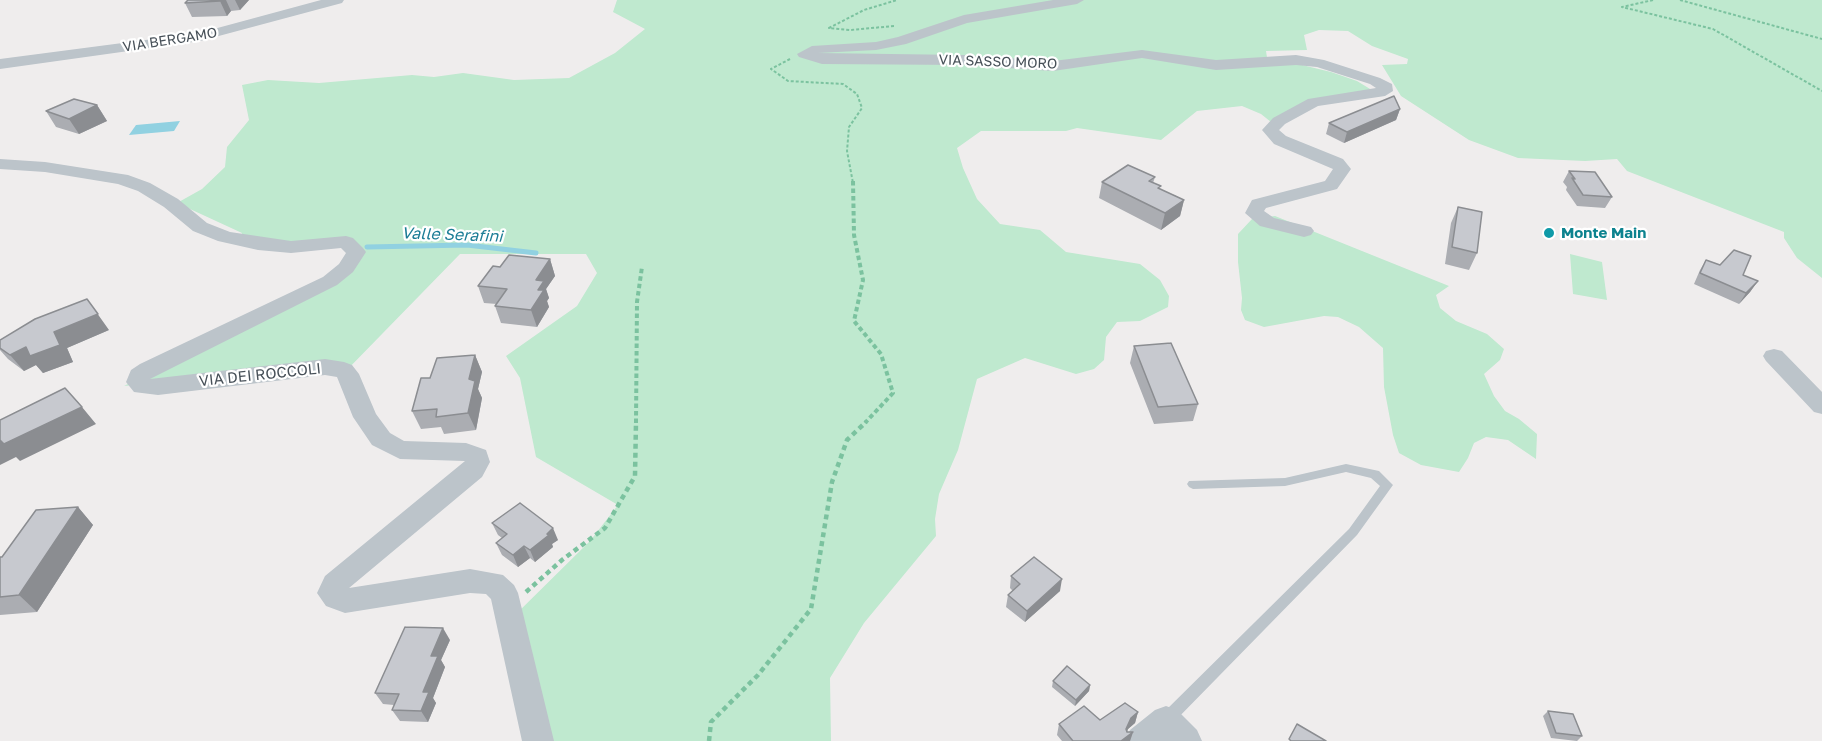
<!DOCTYPE html>
<style>
body{margin:0}
canvas{display:block;background:#efeded}
</style>
<canvas width="1822" height="741"></canvas>
<script>
const g = document.querySelector('canvas').getContext('2d');
g.lineJoin = 'round';
function fill(path, color) {
  g.fillStyle = color;
  g.fill(path, 'evenodd');
}
function shape(rows) {
  const path = new Path2D();
  for (const r of rows) {
    path.moveTo(r[0], r[1]);
    for (let i = 2; i < r.length; i += 2) path.lineTo(r[i], r[i + 1]);
  }
  return path;
}
function stroke(path, color, width, dash) {
  g.strokeStyle = color;
  g.lineWidth = width;
  g.lineCap = dash ? 'butt' : 'round';
  g.setLineDash(dash || []);
  g.stroke(path);
}
function drawText(font, color, halo, rows, align = 'center') {
  g.font = font + ' "Golos Text",sans-serif';
  g.lineWidth = 4.5;
  g.setLineDash([]);
  g.textBaseline = 'middle';
  g.strokeStyle = halo;
  g.fillStyle = color;
  for (const [text, x, y, turn = 0] of rows) {
    g.save();
    g.translate(x, y);
    g.rotate((+turn || 0) * Math.PI / 180);
    g.textAlign = isNaN(turn) ? turn : align;
    if (halo) g.strokeText(text, 0, 0);
    g.fillText(text, 0, 0);
    g.restore();
  }
}
fill(shape([
 [617,0,1822,0,1822,278,1797,258,1784,238,1784,232,1627,171,1617,159,1585,161,1518,158,1469,140,1401,96,1382,65,1407,64,1408,59,1372,46,1348,31,1319,30,1304,35,1307,50,1266,51,1268,64,1302,65,1331,72,1357,81,1375,92,1339,98,1271,122,1261,114,1242,106,1197,111,1161,140,1077,128,1066,131,981,131,957,148,963,168,977,199,1000,224,1040,230,1066,252,1140,264,1160,280,1169,296,1168,307,1140,321,1117,322,1106,337,1104,360,1094,369,1076,374,1025,358,977,379,958,450,939,494,935,519,936,536,864,623,830,678,831,741,525,741,508,622,590,541,618,505,536,457,520,378,506,356,577,306,597,273,586,254,460,254,343,374,278,369,124,386,313,290,356,254,356,244,240,241,242,233,177,203,202,189,225,167,227,147,249,120,242,85,268,80,319,83,412,75,434,77,463,73,514,80,569,78,615,53,645,29,613,12],
 [1275,216,1449,286,1436,295,1440,308,1456,321,1487,334,1504,349,1500,360,1484,374,1494,396,1505,411,1519,419,1537,434,1536,459,1508,440,1486,437,1474,443,1468,458,1459,472,1421,465,1399,453,1393,435,1384,387,1383,348,1359,327,1338,317,1324,316,1264,327,1245,320,1241,310,1242,298,1238,262,1238,234,1252,219],
 [1570,254,1602,262,1607,300,1573,294]
]), '#bfe9cf');
fill(shape([
 [180,121,174,131,129,135,136,125]
]), '#91d1e1');
stroke(shape([
 [367,247,467,245,536,253]
]), '#91d1e1', 5);
stroke(shape([
 [1653,0,1622,7,1713,29,1822,91],
 [1680,0,1822,39],
 [894,26,850,30,829,28,864,10,897,0],
 [790,59,771,69,788,81,843,84,857,94,862,108,849,127,847,151,853,183]
]), '#7bc29f', 2, [3, 2]);
stroke(shape([
 [853,181,854,235,863,280,854,321,881,354,893,393,865,423],
 [636,423,637,302,642,267]
]), '#7bc29f', 4, [4.5, 3]);
stroke(shape([
 [526,592,562,560,605,528,635,476,636,422],
 [709,741,711,722,758,675,811,609,832,482,847,440,866,422]
]), '#7bc29f', 4.5, [5, 4]);
fill(shape([
 [1346,464,1379,471,1393,485,1357,535,1171,725,1166,727,1161,725,1159,720,1161,715,1349,529,1380,486,1371,478,1346,472,1285,486,1193,489,1189,487,1187,484,1189,481,1285,478,1346,464]
]), '#bcc4ca');
fill(shape([
 [321,0,344,0,342,3,200,41,0,69,0,59,199,33,321,0],
 [1053,0,1084,0,1077,4,967,23,906,44,876,50,818,53,963,55,1053,61,1142,50,1216,60,1296,55,1324,60,1380,78,1392,84,1393,91,1385,96,1318,106,1285,124,1279,130,1286,136,1343,159,1351,169,1337,189,1266,208,1264,211,1274,218,1311,227,1314,231,1311,235,1304,237,1260,226,1245,213,1252,200,1325,181,1333,169,1274,144,1262,130,1273,118,1308,99,1376,88,1370,84,1317,67,1296,65,1216,70,1142,58,1053,71,963,65,822,64,799,57,797,54,812,46,876,42,898,37,964,15,1053,0],
 [0,159,45,162,128,175,150,183,178,199,207,223,230,232,291,241,346,236,353,238,363,248,366,252,353,272,337,285,150,379,325,359,344,362,352,365,359,374,376,414,390,433,404,441,466,443,486,450,490,462,482,477,349,588,470,569,503,575,514,585,518,593,554,741,522,741,491,599,486,594,470,593,345,613,326,606,317,593,325,576,465,461,400,459,372,445,353,417,337,377,325,375,158,395,134,392,126,382,131,370,140,364,323,277,339,264,346,253,341,248,291,253,258,250,218,241,193,231,164,207,138,191,118,184,45,172,0,169,0,159],
 [1774,349,1782,351,1822,392,1822,414,1814,412,1766,361,1763,356,1766,351,1774,349],
 [1166,706,1177,710,1197,730,1202,741,1125,741,1130,730,1155,710,1166,706]
]), '#bcc4ca');
fill(shape([
 [188,0,249,0,240,10,231,11,227,16,192,17,185,3],
 [97,105,107,121,79,134,56,127,46,111],
 [1400,109,1396,120,1344,143,1326,134,1329,123],
 [1569,171,1612,197,1605,208,1577,206,1566,190,1567,187,1563,182],
 [1155,177,1153,183,1160,189,1184,200,1180,216,1161,230,1099,198,1102,182],
 [1458,207,1477,253,1469,270,1445,264,1451,223],
 [550,259,555,276,546,289,549,298,547,301,549,307,537,327,501,323,495,306,497,304,484,303,478,286,500,267],
 [1706,260,1743,275,1758,281,1750,292,1739,304,1694,284,1700,270],
 [109,330,67,348,73,362,43,373,36,365,24,371,8,359,0,350,0,340],
 [1134,346,1198,404,1193,421,1154,424,1130,363],
 [475,355,482,372,478,389,482,398,476,430,444,434,441,427,421,429,412,411,430,378],
 [78,507,93,525,37,612,0,615,0,557,2,557],
 [492,523,558,540,552,544,553,547,535,562,530,558,518,567,502,555,496,543,502,538,498,535],
 [1011,576,1060,591,1025,622,1006,607,1008,595,1013,591,1010,588],
 [450,640,441,660,445,667,433,698,436,703,428,722,400,721,392,710,394,705,383,704,375,693],
 [1053,681,1090,685,1089,691,1075,706,1052,687],
 [1548,711,1582,736,1577,741,1551,738,1543,716],
 [1138,712,1135,723,1128,729,1127,732,1133,732,1130,741,1062,741,1057,735,1059,724,1100,720]
]), '#abadb2');
fill(shape([
 [221,0,226,0,231,11,227,16,220,1],
 [235,0,249,0,240,10],
 [97,105,107,121,79,134,69,119],
 [1400,109,1396,120,1344,143,1347,132],
 [1184,200,1180,216,1161,230,1165,213],
 [550,259,555,276,546,289,549,298,547,301,549,307,537,327,531,310,536,280],
 [1758,281,1750,292,1739,304,1746,293],
 [87,299,109,330,67,348,73,362,43,373,36,365,24,371,10,355],
 [475,355,482,372,478,389,482,398,476,430,468,413,469,379],
 [82,407,96,424,20,461,16,457,0,465,0,440],
 [78,507,93,525,37,612,19,595],
 [553,528,558,540,552,544,553,547,535,562,530,550,547,534],
 [524,546,530,558,518,567,513,555],
 [1062,579,1060,591,1025,622,1027,611],
 [443,628,450,640,441,660,445,667,433,698,436,703,428,722,421,711,423,692,431,656],
 [1090,685,1089,691,1075,706,1076,700],
 [1138,712,1135,723,1128,729,1123,740,1133,732,1130,741,1121,741,1131,718]
]), '#8b8d91');
const building = shape([
 [188,0,221,0,220,1,185,3,188,0],
 [1394,96,1400,109,1347,132,1329,123,1394,96],
 [74,99,97,105,69,119,46,111,74,99],
 [1128,165,1155,177,1149,181,1161,186,1158,188,1184,200,1165,213,1102,182,1128,165],
 [1569,171,1595,172,1612,197,1583,195,1572,178,1575,179,1569,171],
 [1458,207,1482,212,1477,253,1452,247,1458,207],
 [1734,250,1751,256,1743,275,1758,281,1746,293,1700,273,1706,260,1720,265,1734,250],
 [509,255,550,259,536,280,544,281,538,290,544,290,531,310,495,306,507,289,478,286,493,266,500,267,509,255],
 [87,299,98,314,54,332,60,345,30,356,26,347,10,355,0,348,0,340,35,319,87,299],
 [1171,343,1198,404,1158,407,1134,346,1171,343],
 [475,355,469,379,475,381,468,413,436,417,437,409,412,411,421,378,430,378,437,358,475,355],
 [65,388,82,407,4,444,0,440,0,420,65,388],
 [520,503,553,528,547,534,549,535,530,550,524,546,513,555,496,543,507,534,492,523,520,503],
 [78,507,19,595,0,597,0,557,2,557,36,510,78,507],
 [1034,557,1062,579,1027,611,1008,595,1020,584,1011,576,1034,557],
 [405,627,443,628,431,656,438,656,423,692,429,692,421,711,392,710,399,694,375,693,405,627],
 [1067,666,1090,685,1076,700,1053,681,1067,666],
 [1125,703,1138,712,1131,718,1126,729,1127,732,1133,732,1121,741,1073,741,1059,724,1084,706,1100,720,1125,703],
 [1548,711,1573,714,1582,736,1556,733,1548,711],
 [1297,724,1326,741,1291,741,1289,739,1297,724]
]);
fill(building, '#c7c9cf');
stroke(building, '#8b8d91', 1.5);
for (const [x, y, r, color] of [
 [1549,233,6,"#0f9aa8"]
]) {
  const dot = new Path2D();
  dot.arc(x, y, r, 0, 2 * Math.PI);
  g.fillStyle = color;
  g.fill(dot);
  stroke(dot, '#fff', 2);
}
drawText('14px', '#475058', '#fff', [
 ["VIA BERGAMO",170,40,-9],
 ["VIA SASSO MORO",998,62,2]
]);
drawText('bold 15px', '#0d838f', '#fff', [
 ["Monte Main",1561,233]
], 'left');
drawText('15px', '#475058', '#fff', [
 ["VIA DEI ROCCOLI",260,375,-6]
]);
drawText('italic 16px', '#1c7d96', '#fff', [
 ["Valle Serafini",452,235,2]
]);
</script>
